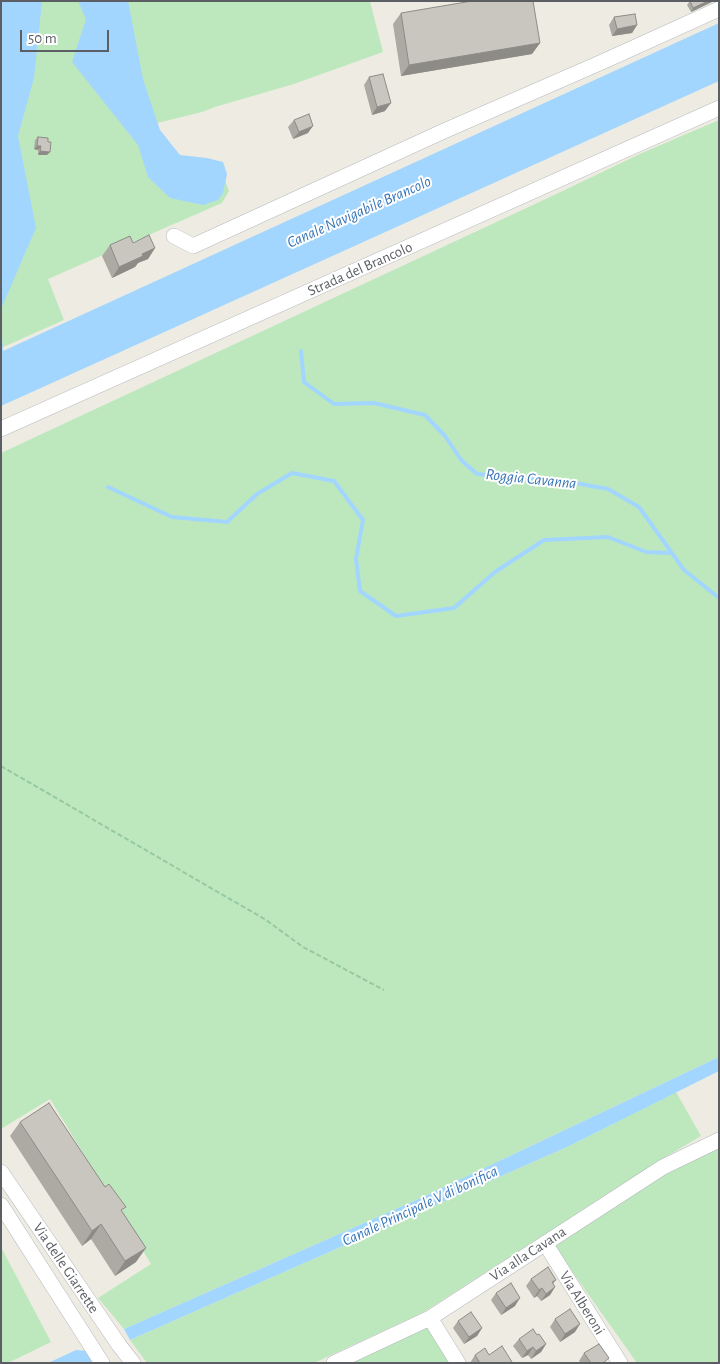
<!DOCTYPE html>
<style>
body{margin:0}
#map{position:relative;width:720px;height:1364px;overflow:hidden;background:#eeece2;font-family:"Alegreya Sans",sans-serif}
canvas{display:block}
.frame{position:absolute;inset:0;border:2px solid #5b5f64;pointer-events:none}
.scale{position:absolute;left:20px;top:30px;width:89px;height:22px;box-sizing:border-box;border:2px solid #5b5f64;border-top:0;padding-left:6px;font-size:15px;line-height:18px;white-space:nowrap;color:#5b5f64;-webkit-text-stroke:4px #fff;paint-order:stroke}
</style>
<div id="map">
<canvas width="720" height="1364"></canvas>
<div class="frame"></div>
<div class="scale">50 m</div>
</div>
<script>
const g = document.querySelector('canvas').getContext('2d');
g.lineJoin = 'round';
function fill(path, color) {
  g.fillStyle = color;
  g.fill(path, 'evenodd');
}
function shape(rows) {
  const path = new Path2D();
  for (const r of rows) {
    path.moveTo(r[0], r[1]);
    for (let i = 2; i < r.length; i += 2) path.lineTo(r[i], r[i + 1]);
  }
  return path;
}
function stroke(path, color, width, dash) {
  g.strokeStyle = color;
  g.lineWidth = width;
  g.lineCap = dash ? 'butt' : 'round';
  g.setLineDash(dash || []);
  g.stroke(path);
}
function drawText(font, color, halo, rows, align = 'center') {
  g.font = font + ' "Alegreya Sans",sans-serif';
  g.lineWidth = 4;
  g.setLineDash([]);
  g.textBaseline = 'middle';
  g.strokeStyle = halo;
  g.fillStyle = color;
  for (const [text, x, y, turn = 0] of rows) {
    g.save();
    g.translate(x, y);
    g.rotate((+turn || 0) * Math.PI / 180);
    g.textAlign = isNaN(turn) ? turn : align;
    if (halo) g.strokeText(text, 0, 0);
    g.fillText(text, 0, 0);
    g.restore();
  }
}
fill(shape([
 [1,1,370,1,383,52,294,84,215,107,202,112,153,124,163,152,225,180,229,191,222,203,48,279,64,320,1,348],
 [719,120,719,1057,423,1197,124,1329,98,1298,151,1264,50,1099,1,1129,1,453,550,197,642,153],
 [676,1092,701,1136,659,1161,422,1313,314,1363,147,1363,130,1340,567,1147],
 [719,1148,719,1363,637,1363,554,1246,664,1175],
 [1,1247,51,1342,8,1363,1,1363],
 [429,1323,454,1363,344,1363]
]), '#bde8bd');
fill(shape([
 [1,1,42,1,34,78,18,136,36,228,1,309],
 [78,1,128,1,143,79,160,130,180,155,207,158,223,162,227,174,223,193,218,200,203,205,170,198,148,177,138,145,72,62,86,19],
 [719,23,719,81,1,406,1,323,3,351],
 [719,1057,719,1071,567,1147,130,1340,124,1329,423,1197],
 [76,1350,88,1351,93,1363,48,1363]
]), '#a2d6ff');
stroke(shape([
 [301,351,304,382,334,404,374,403,425,415,445,436,462,461,477,474,564,481,608,489,639,507,684,570,719,598],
 [108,487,172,517,227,522,257,494,292,473,334,481,363,520,356,559,360,591,396,616,454,608,495,572,544,540,608,537,646,552,671,553]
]), '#a2d6ff', 4);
const minor = shape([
 [174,236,193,246,444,131,602,62,719,9],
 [1,429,719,108],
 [1,1172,119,1345,133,1363],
 [1,1205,102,1363],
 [545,1243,620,1363],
 [430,1318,458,1363],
 [334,1363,430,1318,663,1167,719,1140]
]);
stroke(minor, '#b5b9bd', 16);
stroke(shape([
 [1,766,266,920,303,947,384,990]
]), '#95c9a4', 2, [5, 2.5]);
stroke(minor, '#fff', 15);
fill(shape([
 [690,1,714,1,691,12,687,5],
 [401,13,540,43,532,54,401,76,393,24],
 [614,17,637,25,632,33,612,36,609,25],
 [369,77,385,111,372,115,364,85],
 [294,120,308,133,293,139,288,127],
 [38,137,47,155,38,155,38,150,34,149,35,140],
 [133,243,155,248,148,259,138,263,135,267,112,278,102,256,110,245],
 [20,1122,105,1187,122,1212,136,1262,115,1276,91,1239,82,1246,10,1136],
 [531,1279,556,1280,553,1284,555,1287,550,1295,541,1301,537,1296,534,1298,526,1286],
 [496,1293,515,1306,501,1315,491,1300],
 [555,1319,575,1332,560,1342,550,1327],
 [458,1321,482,1328,477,1336,464,1344,453,1328],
 [537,1335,546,1344,541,1352,531,1359,528,1355,522,1358,513,1346,519,1339],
 [584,1353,606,1363,581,1363,579,1361],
 [475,1355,489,1355,511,1363,470,1363]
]), '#adaaa4');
fill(shape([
 [708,1,714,1,691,12,693,8],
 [637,25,632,33,612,36,617,29],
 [540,43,532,54,401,76,409,65],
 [391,103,385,111,372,115,377,107],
 [313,126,308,133,293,139,299,132],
 [37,146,41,146,38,150,34,149],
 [40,151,50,152,47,155,38,155],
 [155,248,148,259,138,263,135,267,112,278,119,267,142,254],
 [101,1224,91,1239,82,1246,92,1231],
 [146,1248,136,1262,115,1276,125,1261],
 [555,1287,550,1295,541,1301,546,1294],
 [542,1288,537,1296,534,1298,539,1290],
 [520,1298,515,1306,501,1315,506,1308],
 [580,1324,575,1332,560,1342,565,1334],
 [482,1328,477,1336,464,1344,469,1337],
 [546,1344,541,1352,531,1359,536,1351],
 [533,1347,528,1355,522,1358,527,1351]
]), '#8d8b86');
const building = shape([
 [472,1,533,1,540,43,409,65,401,13,472,1],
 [690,1,708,1,693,8,690,1],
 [635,14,637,25,617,29,614,17,635,14],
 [383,74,391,103,377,107,369,77,383,74],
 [309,114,313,126,299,132,294,120,309,114],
 [38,137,48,138,48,142,51,142,50,152,40,151,41,146,37,146,38,137],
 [149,235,155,248,142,254,143,256,119,267,110,245,130,236,133,243,149,235],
 [49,1103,105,1187,109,1184,126,1207,121,1210,146,1248,125,1261,101,1224,92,1231,20,1122,49,1103],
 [548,1267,556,1280,552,1282,555,1287,546,1294,542,1288,539,1290,531,1279,548,1267],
 [511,1283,520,1298,506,1308,496,1293,511,1283],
 [570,1309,580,1324,565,1334,555,1319,570,1309],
 [471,1312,482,1328,469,1337,458,1321,471,1312],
 [533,1329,537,1335,539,1334,546,1344,536,1351,533,1347,527,1351,519,1339,533,1329],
 [599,1344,609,1358,603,1363,591,1363,584,1353,599,1344],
 [502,1346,512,1362,510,1363,480,1363,475,1355,485,1348,489,1355,502,1346]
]);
fill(building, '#c9c6bf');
stroke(building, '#8d8b86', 1);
drawText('15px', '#5b5f64', '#fff', [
 ["Strada del Brancolo",360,269,-24],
 ["Via alla Cavana",528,1254,-33],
 ["Via delle Giarrette",66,1268,56],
 ["Via Alberoni",582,1303,58]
]);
drawText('italic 16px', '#3976b7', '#fff', [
 ["Canale Navigabile Brancolo",359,212,-24],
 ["Roggia Cavanna",531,479,6],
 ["Canale Principale V di bonifica",420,1206,-25]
]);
</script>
